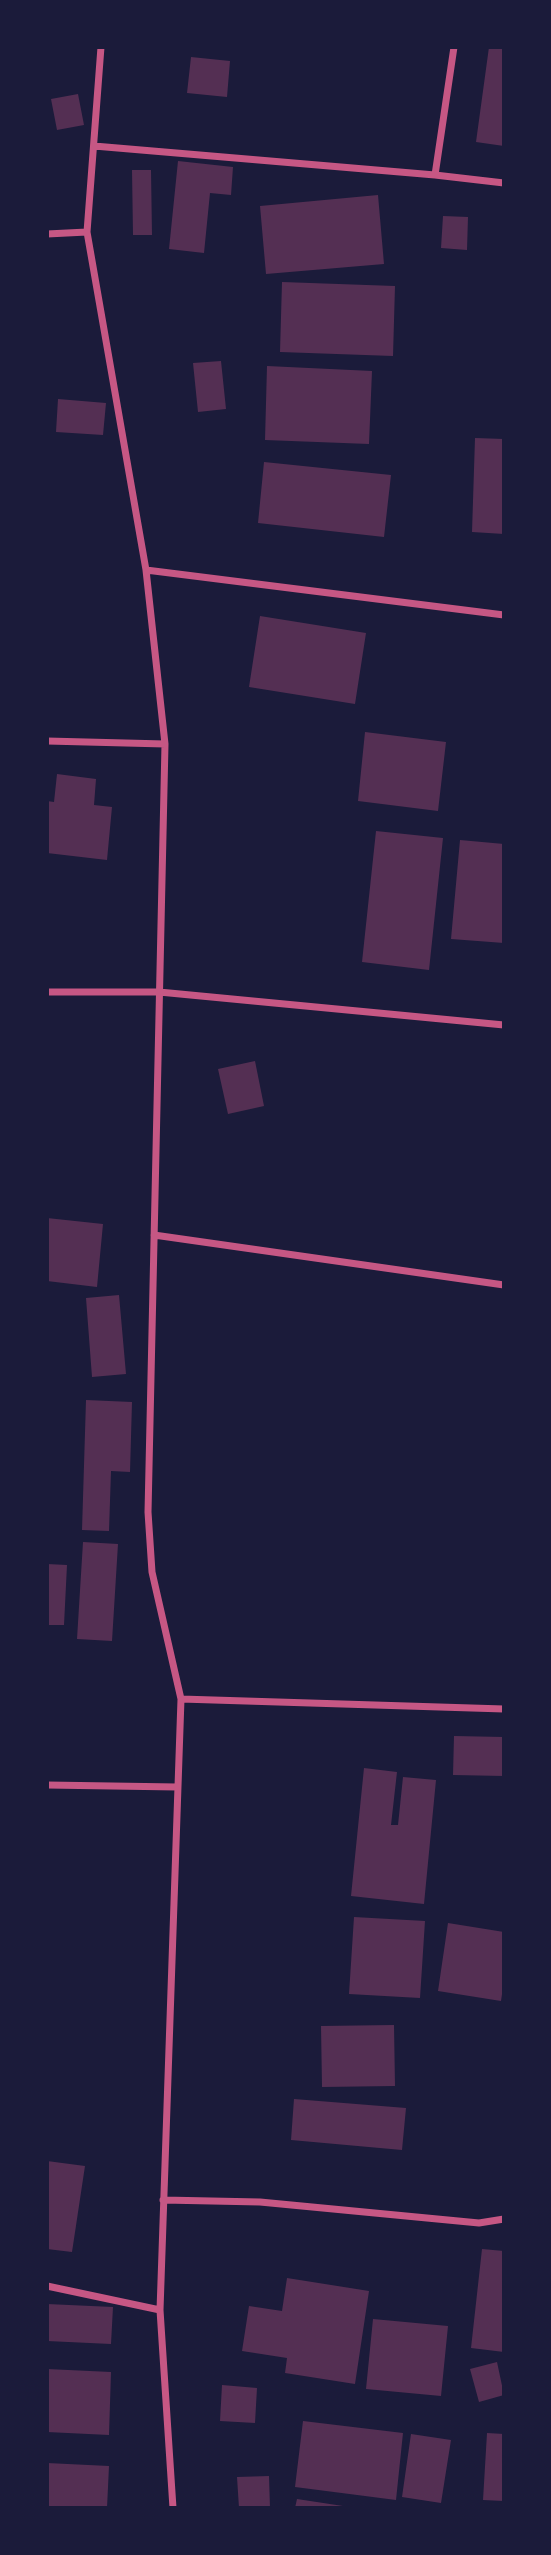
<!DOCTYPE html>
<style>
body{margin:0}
#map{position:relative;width:551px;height:2555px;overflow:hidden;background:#1b1b3a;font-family:"Varela Round",sans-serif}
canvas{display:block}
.frame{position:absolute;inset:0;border:49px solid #1b1b3a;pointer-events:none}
</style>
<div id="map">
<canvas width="551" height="2555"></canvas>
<div class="frame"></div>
</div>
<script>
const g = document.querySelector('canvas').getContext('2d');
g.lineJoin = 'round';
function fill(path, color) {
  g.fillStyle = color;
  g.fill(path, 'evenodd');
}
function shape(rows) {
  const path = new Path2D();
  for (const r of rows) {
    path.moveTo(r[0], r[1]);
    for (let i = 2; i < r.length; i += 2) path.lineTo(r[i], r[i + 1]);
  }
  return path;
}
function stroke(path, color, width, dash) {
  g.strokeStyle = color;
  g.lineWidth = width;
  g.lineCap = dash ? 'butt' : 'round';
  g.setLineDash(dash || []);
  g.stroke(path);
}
fill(shape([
 [489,47,504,47,504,146,476,142],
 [191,57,230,61,227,97,187,93],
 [78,94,84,125,57,130,51,99],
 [178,161,233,167,231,195,210,193,204,253,169,249],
 [132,170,151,170,152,235,133,235],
 [378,195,384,264,266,274,260,206],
 [443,216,468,217,467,250,441,248],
 [282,282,395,286,393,356,280,352],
 [221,361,226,409,198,412,193,363],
 [267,366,372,371,369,444,265,440],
 [58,399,106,403,103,435,56,432],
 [475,438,504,439,504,534,472,532],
 [264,462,391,475,384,537,258,523],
 [260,616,366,633,355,704,249,687],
 [365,732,446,742,438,811,358,801],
 [57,774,96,779,94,805,112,807,107,860,47,853,47,801,54,802],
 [376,831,443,838,429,970,362,962],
 [460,840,504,844,504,943,451,939],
 [255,1061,264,1106,228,1114,218,1069],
 [47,1218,103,1224,97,1287,47,1281],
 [119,1295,126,1374,92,1377,86,1298],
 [86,1400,132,1402,130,1472,111,1471,109,1531,82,1530],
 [83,1542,118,1544,112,1641,77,1639],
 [47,1564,67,1565,64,1625,47,1625],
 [454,1736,504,1737,504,1776,453,1775],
 [364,1768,397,1772,391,1825,398,1825,403,1777,436,1780,424,1904,351,1896],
 [354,1917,425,1921,420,1998,349,1994],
 [448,1923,504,1932,504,1981,501,2001,438,1991],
 [394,2025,395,2086,322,2087,321,2026],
 [294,2099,406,2108,402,2150,291,2140],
 [47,2161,85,2166,72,2252,47,2249],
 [482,2249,504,2251,504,2352,471,2348],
 [287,2278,369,2291,355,2384,285,2373,287,2358,242,2351,249,2306,282,2311],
 [47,2304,113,2307,111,2344,47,2341],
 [373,2319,448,2326,441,2396,366,2389],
 [497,2362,504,2395,479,2402,470,2369],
 [47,2369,111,2372,109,2435,47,2432],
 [222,2385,257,2388,255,2423,220,2421],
 [303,2421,403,2433,396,2500,295,2487],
 [487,2433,504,2434,504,2501,483,2500],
 [411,2434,451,2440,441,2503,402,2497],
 [47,2463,109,2466,107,2508,47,2508],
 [269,2476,270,2508,239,2508,237,2477],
 [297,2499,343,2506,343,2508,295,2508]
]), '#542f53');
stroke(shape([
 [101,47,87,232,146,570,165,744,148,1512,152,1572,181,1699,160,2310,173,2508],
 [94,146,435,175,504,183],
 [435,175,454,47],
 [47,234,87,232],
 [146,570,504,615],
 [47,741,165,744],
 [47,992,159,992,504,1025],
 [154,1235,504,1285],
 [181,1699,504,1709],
 [47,1785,177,1787],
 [163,2200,260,2202,479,2223,504,2219],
 [47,2286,160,2310]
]), '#c65784', 7);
</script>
